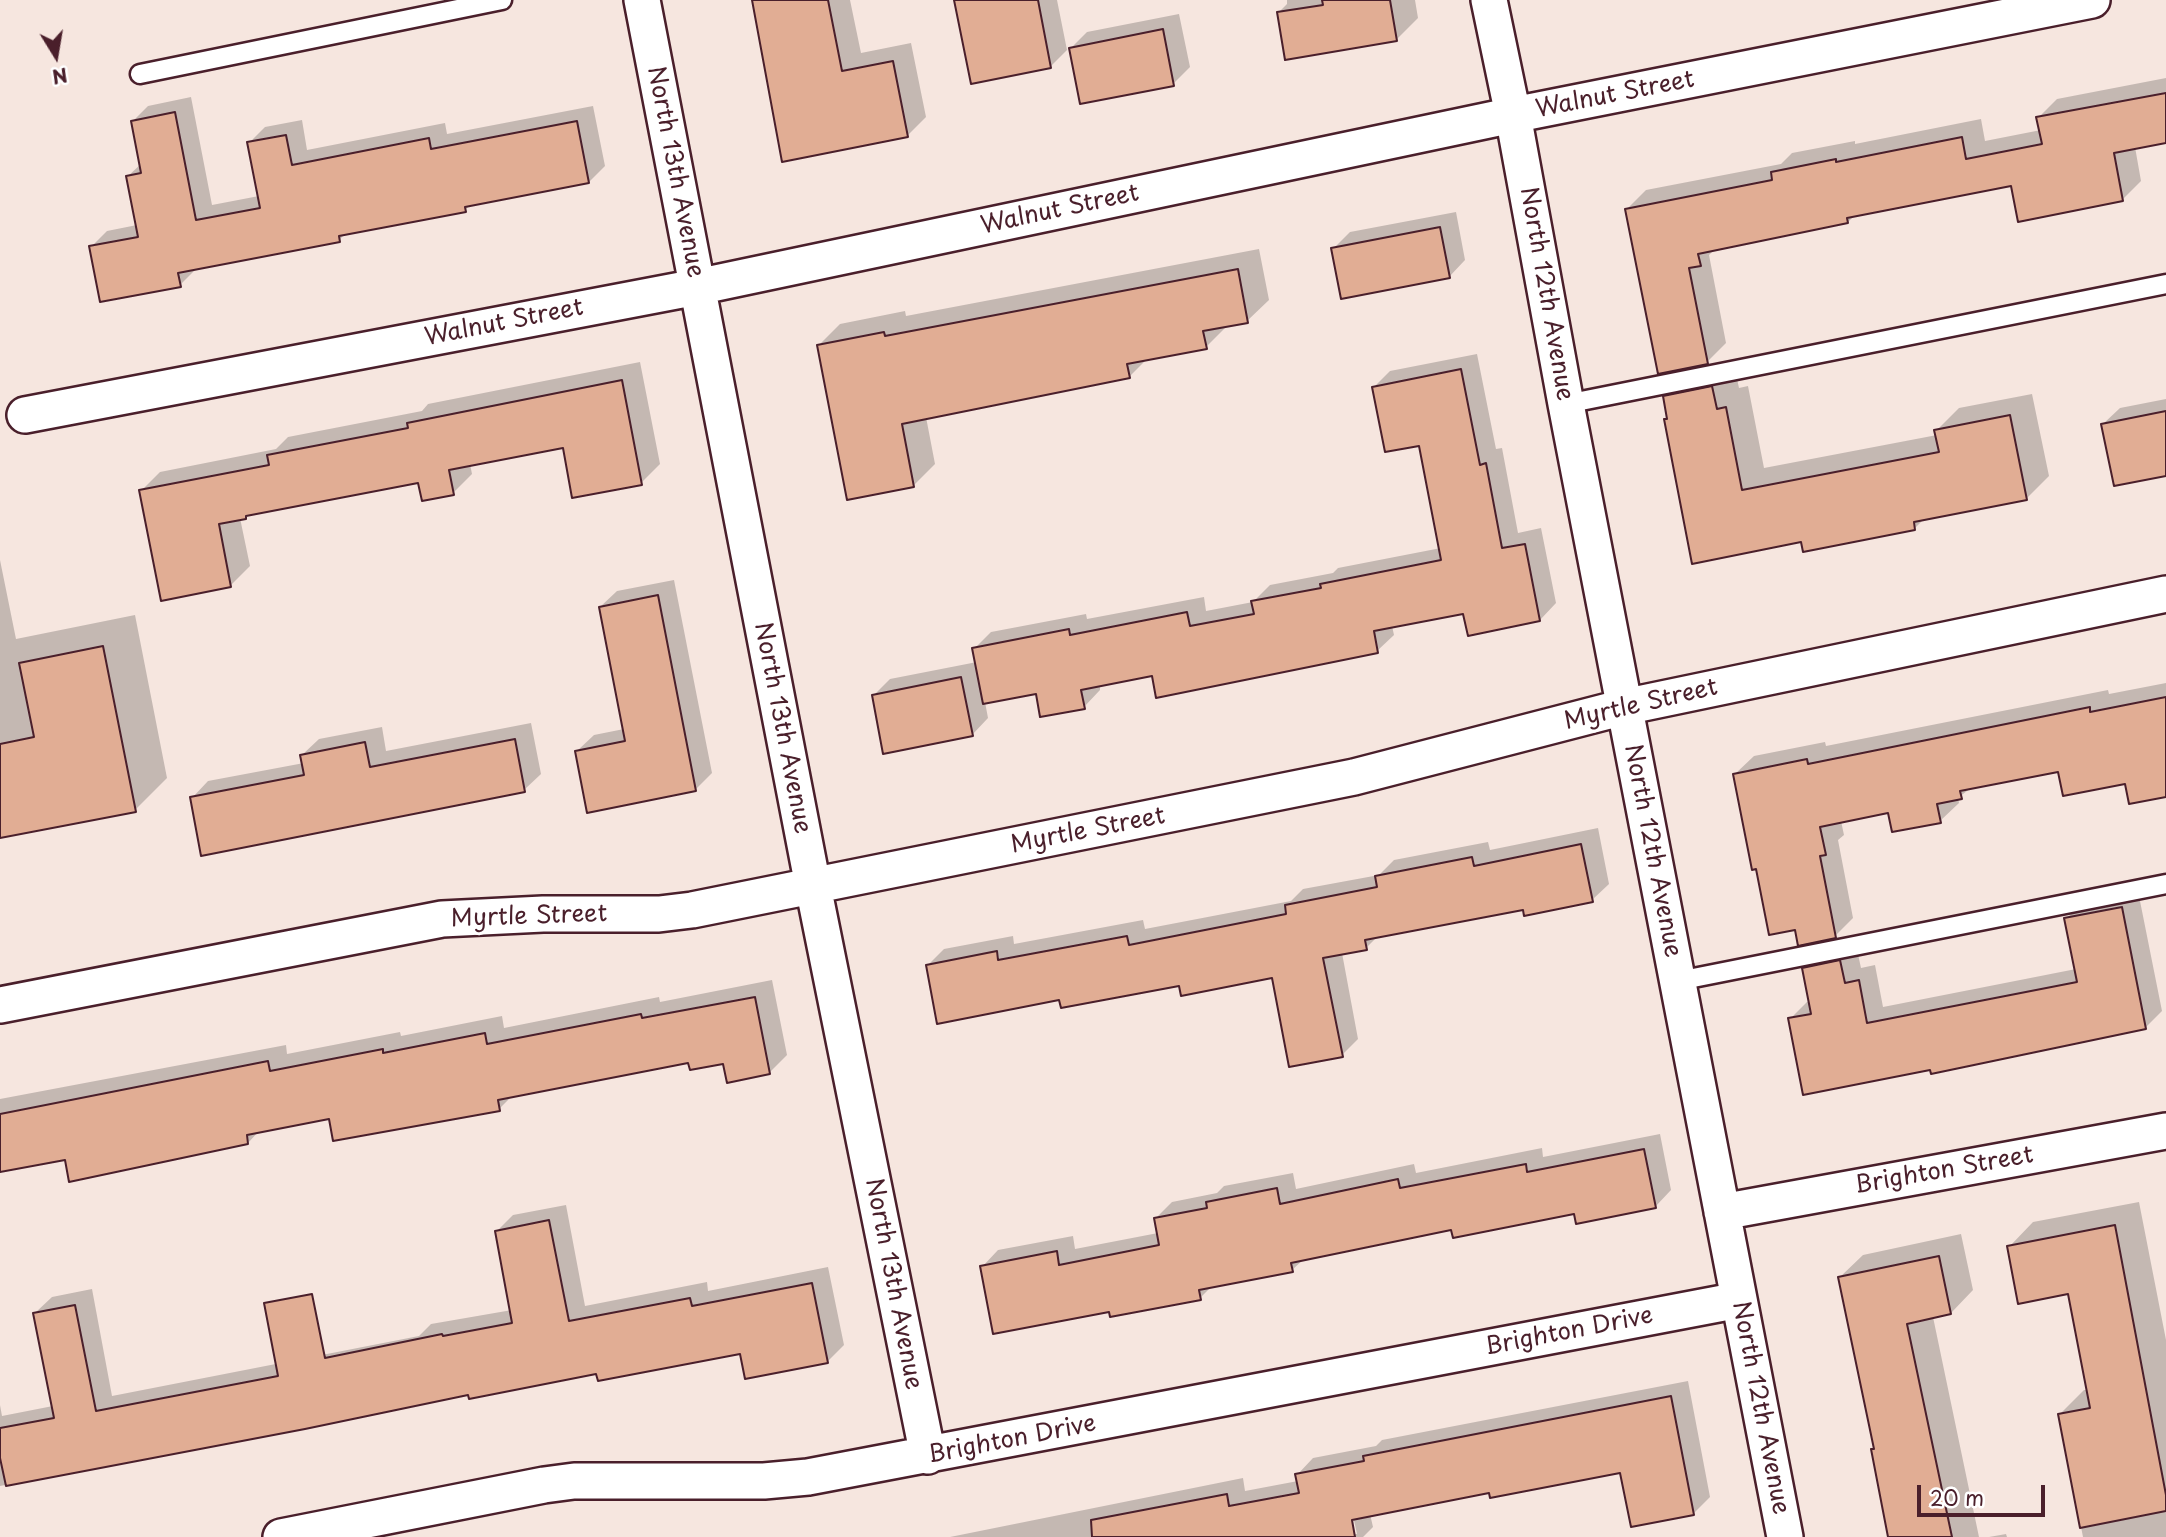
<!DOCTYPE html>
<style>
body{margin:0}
#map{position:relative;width:2166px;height:1537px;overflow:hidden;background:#f6e6df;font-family:"Playpen Sans",sans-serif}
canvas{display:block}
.north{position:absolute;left:21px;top:21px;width:70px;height:70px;-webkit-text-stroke:5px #fff;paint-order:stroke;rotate:169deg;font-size:19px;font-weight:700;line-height:28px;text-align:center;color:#4a1f2b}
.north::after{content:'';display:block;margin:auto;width:24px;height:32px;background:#4a1f2b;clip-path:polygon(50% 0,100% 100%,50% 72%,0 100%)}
.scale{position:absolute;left:1917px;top:1485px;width:128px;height:32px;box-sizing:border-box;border:4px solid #4a1f2b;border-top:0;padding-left:9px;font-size:21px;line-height:24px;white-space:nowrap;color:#4a1f2b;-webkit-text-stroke:5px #fff;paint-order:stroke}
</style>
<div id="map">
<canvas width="2166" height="1537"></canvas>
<div class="north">N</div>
<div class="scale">20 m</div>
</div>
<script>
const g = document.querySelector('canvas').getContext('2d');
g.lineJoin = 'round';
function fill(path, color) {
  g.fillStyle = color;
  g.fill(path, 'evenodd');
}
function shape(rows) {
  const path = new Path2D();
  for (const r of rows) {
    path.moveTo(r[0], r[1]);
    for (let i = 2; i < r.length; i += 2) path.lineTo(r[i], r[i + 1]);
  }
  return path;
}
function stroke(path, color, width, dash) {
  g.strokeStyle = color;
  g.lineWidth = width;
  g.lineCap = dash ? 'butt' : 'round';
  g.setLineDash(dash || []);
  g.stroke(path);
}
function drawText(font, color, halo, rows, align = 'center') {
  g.font = font + ' "Playpen Sans",sans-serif';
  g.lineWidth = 6;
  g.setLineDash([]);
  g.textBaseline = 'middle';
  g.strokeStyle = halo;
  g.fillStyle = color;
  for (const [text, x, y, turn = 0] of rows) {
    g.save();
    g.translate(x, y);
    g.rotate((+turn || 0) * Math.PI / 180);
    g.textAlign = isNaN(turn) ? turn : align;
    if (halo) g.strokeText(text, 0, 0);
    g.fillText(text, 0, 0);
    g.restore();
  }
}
fill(shape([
 [753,0,850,0,861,53,911,43,926,117,907,136],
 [960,0,1057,0,1067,50,1051,66],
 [1287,0,1415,0,1418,18,1396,40,1278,13,1287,4],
 [1179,14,1190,67,1173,84,1071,48,1087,32],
 [2166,78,2166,141,2135,147,2141,181,2122,200,2012,184,1855,215,1848,222,1715,249,1709,255,1726,343,1707,362,1627,209,1646,190,1781,164,1792,153,1855,141,1855,144,1981,119,1985,141,2041,130,2038,118,2057,99],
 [191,97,212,205,259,196,249,143,265,127,302,120,307,150,445,123,447,134,593,106,605,166,589,182,470,205,465,210,346,233,339,240,196,269,180,285,91,247,107,231,137,225,128,176,141,164,132,122,148,106],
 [1456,212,1465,260,1449,277,1333,249,1350,232],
 [1259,249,1269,300,1247,321,1227,326,1206,347,1147,359,1129,377,926,417,935,464,913,486,819,345,840,324,905,311,906,316],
 [1477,354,1496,449,1502,448,1518,533,1541,528,1556,603,1540,620,1465,612,1392,626,1394,635,1377,651,1153,674,1100,684,1100,690,1084,707,1037,692,985,702,988,718,972,735,874,695,890,679,977,662,974,649,991,632,1086,614,1087,619,1204,597,1206,611,1253,602,1270,585,1333,573,1338,568,1441,548,1420,444,1374,387,1390,371],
 [640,362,660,464,641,483,564,446,470,464,472,474,453,493,420,480,249,514,240,518,250,566,230,586,141,491,160,472,276,449,288,437,422,411,428,404],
 [1734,365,1739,388,1748,386,1764,468,1937,435,1936,431,1959,408,2032,394,2049,476,2027,498,1925,518,1914,529,1802,540,1694,561,1665,397,1687,374],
 [2166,399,2166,474,2103,424,2120,408],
 [0,560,16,639,135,615,167,778,135,810,0,837],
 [674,580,712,773,695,790,577,751,594,735,624,729,600,607,617,591],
 [2166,683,2166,795,2127,782,2060,770,1972,787,1958,798,1959,803,1940,821,1889,811,1841,821,1844,835,1838,840,1853,918,1835,936,1796,928,1735,774,1754,756,1825,742,1826,746,2108,690,2109,694],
 [531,723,541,774,524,790,192,798,208,781,304,763,302,755,319,739,382,727,386,751],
 [1598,828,1609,884,1592,900,1524,908,1378,936,1366,948,1342,953,1358,1039,1342,1055,1273,976,1180,984,1061,998,928,965,944,949,1013,936,1014,944,1143,920,1145,929,1291,901,1303,889,1379,875,1394,860,1488,842,1490,850],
 [2138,891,2162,1011,2145,1028,1932,1068,1790,1019,1807,1002,1811,1001,1804,968,1821,952,1856,945,1861,968,1875,965,1883,1007,2076,969,2066,919,2083,902],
 [772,980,787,1055,769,1073,725,1062,690,1061,512,1096,499,1109,330,1117,259,1131,248,1143,67,1158,0,1170,0,1099,286,1045,287,1054,400,1032,401,1036,502,1016,504,1028,659,997,660,1002],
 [1660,1134,1671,1190,1655,1207,1576,1212,1453,1228,1304,1259,1292,1270,1213,1285,1200,1298,1110,1310,982,1267,998,1250,1073,1236,1075,1249,1158,1233,1155,1219,1172,1202,1217,1193,1224,1186,1293,1173,1296,1189,1414,1164,1416,1173,1542,1148,1543,1157],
 [2139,1202,2166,1340,2166,1537,2083,1537,2059,1415,2084,1390,2089,1390,2070,1292,2009,1247,2033,1222],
 [566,1205,585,1306,707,1282,708,1291,828,1267,844,1345,827,1362,742,1351,470,1393,305,1428,0,1486,0,1405,2,1416,53,1406,35,1313,52,1297,92,1289,112,1396,419,1336,431,1324,512,1310,496,1232,513,1215],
 [1961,1234,1973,1290,1951,1313,1933,1317,1979,1537,1890,1537,1873,1450,1875,1447,1840,1277,1863,1255],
 [1688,1381,1710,1497,1694,1513,1622,1471,1490,1491,1370,1514,1373,1527,1363,1537,950,1537,1243,1478,1245,1491,1298,1481,1297,1475,1313,1458,1376,1446,1382,1440],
 [1349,1511,1352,1511,1357,1534,1353,1534],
 [2006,1534,2007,1537,1989,1537]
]), '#0003');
const building = shape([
 [752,0,828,0,842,71,893,61,908,137,782,162,752,0],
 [954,0,1038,0,1051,68,971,84,954,0],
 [1322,0,1390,0,1397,41,1285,60,1277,12,1323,5,1322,0],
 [1163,29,1174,86,1080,104,1069,48,1163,29],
 [2166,93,2166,143,2114,153,2123,201,2018,222,2011,186,1847,218,1848,223,1698,254,1701,266,1689,268,1708,364,1658,374,1625,209,1772,180,1771,172,1836,159,1836,162,1962,137,1966,159,2042,144,2036,117,2166,93],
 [175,112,196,220,260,208,247,142,286,135,292,165,429,138,431,149,577,121,589,183,465,207,466,212,339,236,340,242,178,273,181,287,100,302,89,246,138,237,126,176,141,173,131,121,175,112],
 [1440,227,1450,278,1341,299,1331,248,1440,227],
 [1238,269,1248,323,1203,331,1207,349,1127,364,1130,378,902,424,914,487,847,500,817,345,884,332,885,336,1238,269],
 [1461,369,1480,465,1486,463,1502,548,1525,544,1540,621,1468,636,1463,614,1374,631,1378,653,1156,698,1152,676,1081,690,1085,709,1040,717,1036,694,983,704,972,648,1069,629,1070,635,1187,612,1190,626,1254,614,1251,601,1321,588,1320,584,1441,560,1419,446,1385,452,1372,387,1461,369],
 [622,380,642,485,572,498,563,448,449,470,454,495,422,501,418,483,246,516,246,519,219,524,231,587,161,601,139,490,269,465,267,455,408,428,407,423,622,380],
 [1712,386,1717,409,1726,407,1742,490,1939,452,1934,430,2010,415,2027,500,1914,522,1915,530,1803,552,1801,542,1692,564,1664,419,1667,419,1663,396,1712,386],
 [2166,411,2166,476,2114,486,2101,424,2166,411],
 [658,595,696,791,587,813,575,751,625,741,599,607,658,595],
 [103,646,136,812,0,838,0,744,34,737,19,663,103,646],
 [961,677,973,736,883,754,872,695,961,677],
 [2166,697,2166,797,2129,804,2125,784,2063,796,2058,772,1960,791,1962,799,1937,804,1941,823,1892,832,1888,813,1820,827,1826,855,1820,856,1836,938,1798,946,1795,930,1769,935,1756,869,1752,870,1733,774,1807,759,1808,764,2090,707,2090,712,2166,697],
 [515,739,525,792,201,856,190,797,304,775,300,755,365,742,370,767,515,739],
 [1581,844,1593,902,1524,916,1523,910,1365,940,1367,950,1323,958,1343,1057,1289,1067,1272,978,1181,996,1179,986,1061,1008,1059,1000,937,1024,926,965,997,951,998,960,1127,936,1129,945,1286,914,1285,905,1377,887,1375,876,1472,857,1474,866,1581,844],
 [2122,907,2146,1029,1931,1074,1930,1070,1803,1095,1788,1018,1811,1014,1802,968,1840,960,1845,983,1859,980,1867,1023,2077,982,2064,918,2122,907],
 [755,997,770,1074,727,1083,723,1064,690,1070,688,1063,498,1100,500,1111,333,1141,329,1119,247,1135,248,1144,69,1182,65,1160,0,1172,0,1114,268,1061,270,1071,383,1049,383,1053,485,1033,487,1044,641,1014,642,1018,755,997],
 [1644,1149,1656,1208,1576,1224,1574,1214,1453,1238,1451,1230,1291,1263,1293,1272,1199,1290,1201,1300,1110,1317,1109,1312,993,1334,980,1266,1057,1251,1059,1265,1159,1245,1154,1218,1207,1208,1206,1202,1277,1188,1280,1204,1398,1179,1400,1188,1526,1164,1527,1172,1644,1149],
 [549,1220,569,1321,690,1298,692,1306,812,1283,828,1363,745,1379,740,1354,598,1381,596,1374,469,1399,468,1395,305,1429,6,1486,0,1458,0,1428,54,1418,33,1313,75,1305,96,1411,278,1376,264,1303,312,1294,325,1358,442,1334,443,1336,512,1323,495,1231,549,1220],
 [2115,1225,2166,1495,2166,1511,2080,1528,2058,1414,2090,1408,2068,1294,2018,1304,2007,1246,2115,1225],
 [1939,1256,1951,1314,1907,1324,1952,1537,1888,1537,1871,1449,1874,1449,1838,1277,1939,1256],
 [1671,1396,1694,1515,1631,1527,1620,1473,1490,1498,1489,1493,1352,1520,1355,1537,1092,1537,1091,1520,1227,1494,1229,1506,1299,1493,1295,1474,1364,1461,1363,1456,1671,1396]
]);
fill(building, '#e1ad94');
stroke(building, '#4a1f2b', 2);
const lane = shape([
 [140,74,502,0],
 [1566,404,2166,284],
 [1678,981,2166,884]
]);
const street = shape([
 [642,0,813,886,928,1456],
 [1489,0,1513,115,1566,404,1785,1537],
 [25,415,697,287,1513,115,2092,0],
 [0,1005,442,919,543,914,659,914,692,910,1354,777,1624,707,2166,594],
 [1722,1212,2166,1131],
 [281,1537,544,1485,574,1481,764,1481,808,1477,1739,1300]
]);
stroke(lane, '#4a1f2b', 23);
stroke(street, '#4a1f2b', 40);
stroke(lane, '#fff', 18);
stroke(street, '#fff', 35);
drawText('24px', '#4a1f2b', '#fff', [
 ["Walnut Street",1615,95,-11],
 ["North 13th Avenue",675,172,79],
 ["Walnut Street",1060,210,-12],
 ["North 12th Avenue",1546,294,80],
 ["Walnut Street",504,323,-11],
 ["Myrtle Street",1641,705,-13],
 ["North 13th Avenue",782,728,79],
 ["Myrtle Street",1088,831,-11],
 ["North 12th Avenue",1652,851,79],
 ["Myrtle Street",529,917,-2],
 ["Brighton Street",1944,1171,-10],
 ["North 13th Avenue",893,1284,79],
 ["Brighton Drive",1569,1332,-11],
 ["North 12th Avenue",1760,1408,79],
 ["Brighton Drive",1012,1440,-11]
]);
</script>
